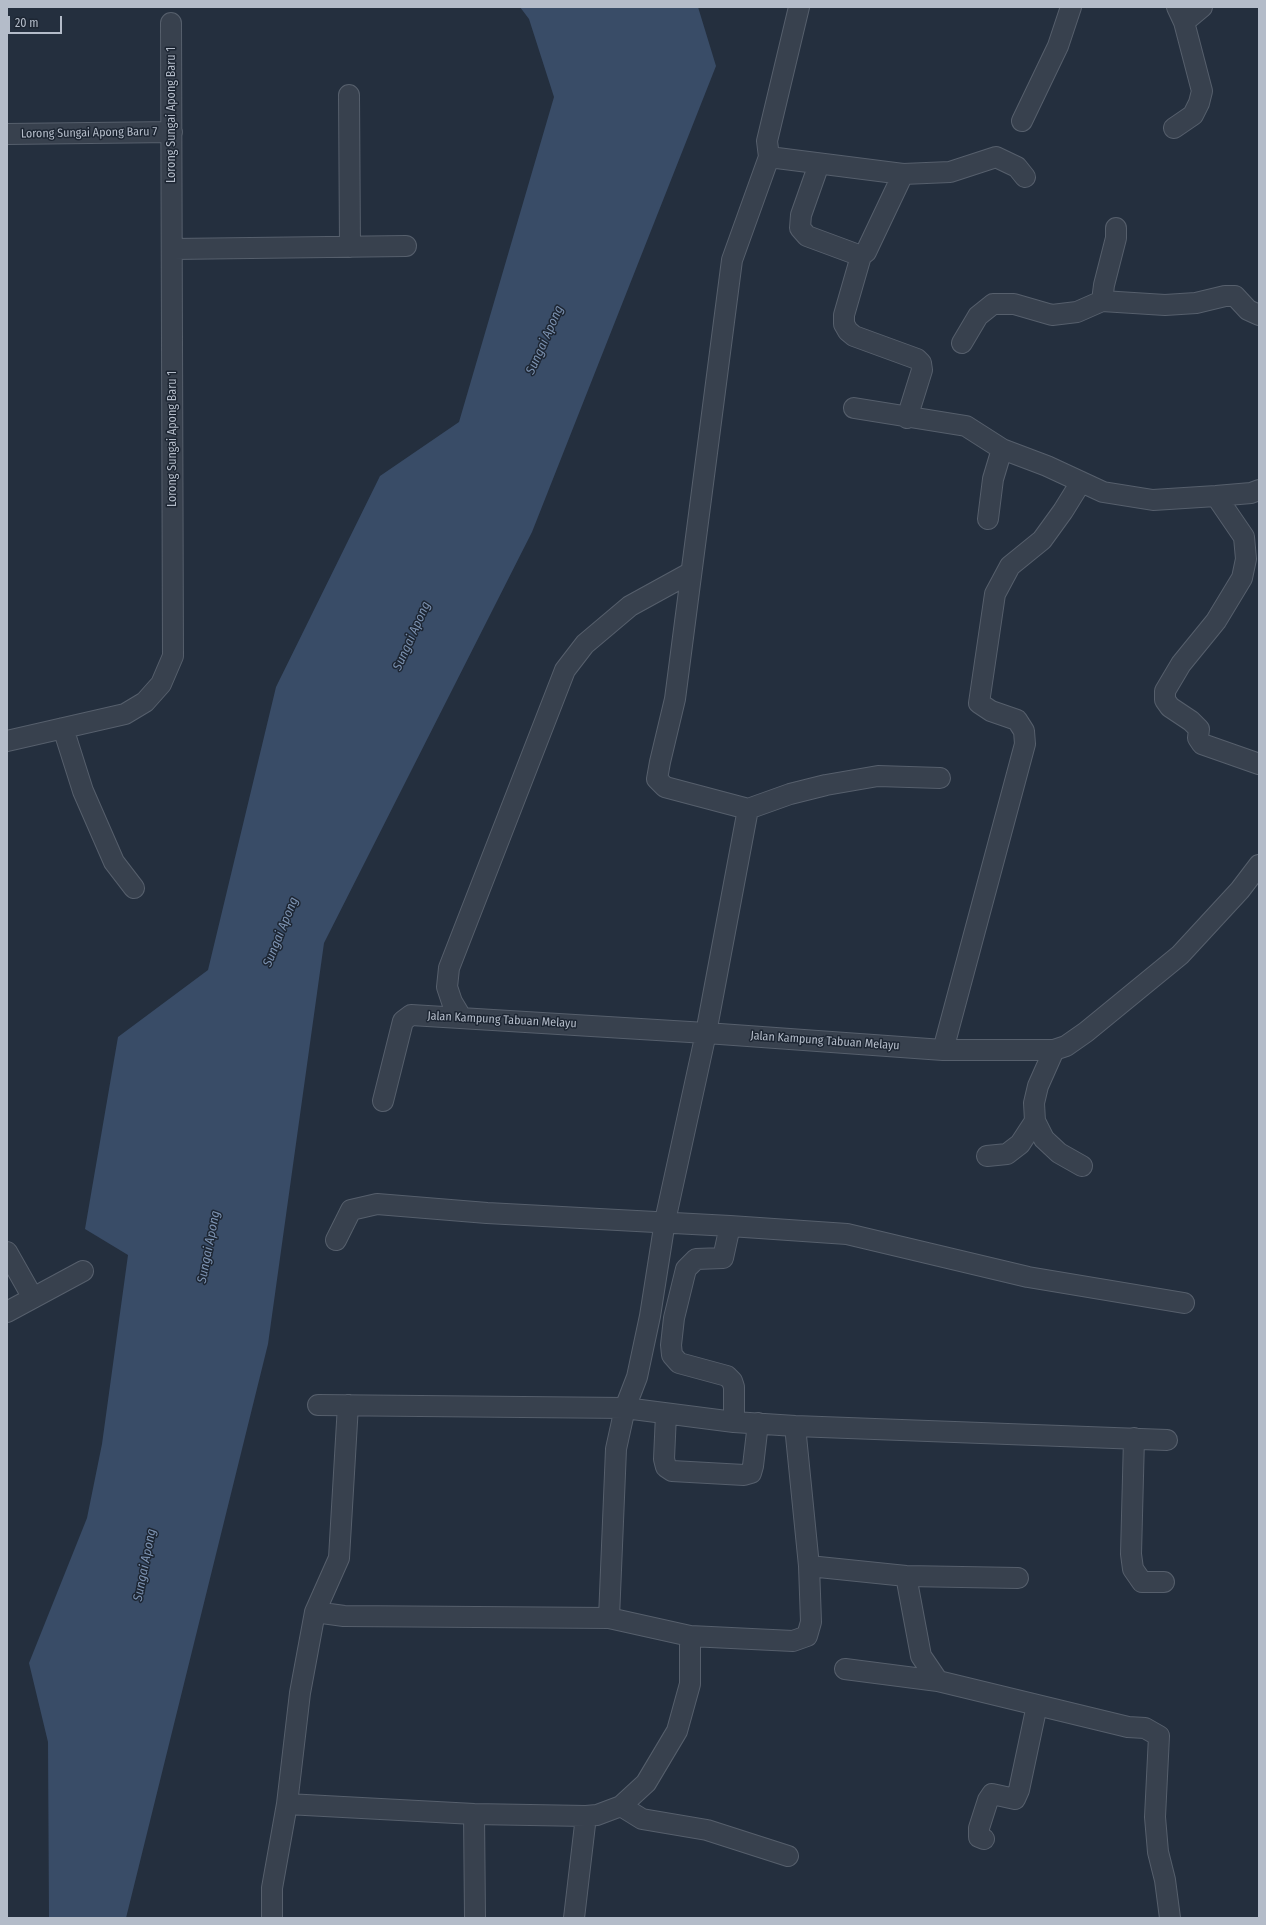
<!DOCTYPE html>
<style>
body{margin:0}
#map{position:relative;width:1266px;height:1925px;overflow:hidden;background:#242f3e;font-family:"Fira Sans Condensed",sans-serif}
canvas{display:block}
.frame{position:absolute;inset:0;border:8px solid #b4bcc9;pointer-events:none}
.scale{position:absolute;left:8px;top:16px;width:54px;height:18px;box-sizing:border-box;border:2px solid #b4bcc9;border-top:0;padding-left:5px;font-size:12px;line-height:14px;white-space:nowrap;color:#b4bcc9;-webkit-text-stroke:3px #1d2633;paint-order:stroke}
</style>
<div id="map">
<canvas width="1266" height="1925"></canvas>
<div class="frame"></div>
<div class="scale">20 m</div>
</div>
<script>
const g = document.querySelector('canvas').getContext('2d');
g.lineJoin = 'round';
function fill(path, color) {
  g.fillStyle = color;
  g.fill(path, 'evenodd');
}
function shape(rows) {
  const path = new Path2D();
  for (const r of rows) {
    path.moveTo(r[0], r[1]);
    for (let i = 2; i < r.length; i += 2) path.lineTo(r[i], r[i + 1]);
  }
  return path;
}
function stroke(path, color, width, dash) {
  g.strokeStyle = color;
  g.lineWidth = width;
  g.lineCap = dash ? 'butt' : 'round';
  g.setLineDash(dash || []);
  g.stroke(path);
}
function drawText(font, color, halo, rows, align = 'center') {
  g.font = font + ' "Fira Sans Condensed",sans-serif';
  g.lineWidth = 3;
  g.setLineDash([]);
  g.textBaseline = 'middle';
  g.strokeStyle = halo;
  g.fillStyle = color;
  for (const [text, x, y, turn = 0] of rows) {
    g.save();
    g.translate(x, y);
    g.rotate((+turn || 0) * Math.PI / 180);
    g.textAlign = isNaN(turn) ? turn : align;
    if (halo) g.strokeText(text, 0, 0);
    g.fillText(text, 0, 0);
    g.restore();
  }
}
fill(shape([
 [520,7,698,7,716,66,532,532,324,943,268,1344,126,1918,49,1918,48,1742,29,1663,87,1518,102,1444,128,1255,85,1229,118,1037,208,970,276,687,380,476,459,422,554,97,529,19]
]), '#394c67');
const minor = shape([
 [799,7,767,141,769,157,732,260,675,699,660,762,657,779,665,787,748,809,790,794,826,785,878,776,940,778],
 [1184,22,1202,7],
 [349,95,350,247],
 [1022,121,1058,46,1071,7],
 [1174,128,1193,115,1199,103,1202,91,1184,22,1177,7],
 [7,134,172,132],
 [769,157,903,174,950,172,996,157,1017,167,1025,177],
 [819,164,801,215,800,228,807,236,861,256],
 [903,174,866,252,861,256,844,315,844,324,848,331,854,336,917,359,921,363,922,370,907,418],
 [1116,228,1116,238,1104,285,1102,301,1165,305,1196,303,1225,296,1235,296,1248,310,1259,315],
 [173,249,406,246],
 [962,343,978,316,993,304,1014,304,1052,315,1077,312,1102,301],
 [854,408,966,426,1002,449,1047,466,1103,492,1153,500,1216,496,1251,493,1259,490],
 [1216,496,1244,537,1246,559,1242,578,1216,621,1181,664,1165,691,1165,700,1170,707,1191,721,1199,729,1198,738,1202,744,1259,764],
 [988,519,993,479,1002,449],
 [63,728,83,791,114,862,134,888],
 [7,741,125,714,145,702,161,684,173,656,171,23],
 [461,1017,452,1002,447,987,449,968,565,670,585,644,630,606,690,573],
 [943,1050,1025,744,1024,731,1017,720,991,711,979,703,995,594,1010,566,1042,540,1063,511,1081,482],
 [1054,1050,1038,1086,1034,1103,1035,1121,1044,1139,1059,1153,1082,1166],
 [383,1101,403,1021,411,1015,706,1033,943,1050,1054,1050,1066,1046,1086,1032,1180,955,1240,890,1259,865],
 [987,1156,1007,1154,1020,1144,1035,1121],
 [730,1226,723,1258,696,1259,686,1269,674,1318,671,1345,672,1355,679,1363,727,1376,732,1381,734,1387,734,1422],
 [336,1240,351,1210,377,1204,487,1213,730,1226,847,1234,1028,1277,1184,1303],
 [7,1252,33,1298],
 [7,1312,83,1271],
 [318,1405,625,1408,734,1422,795,1426,1167,1440],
 [348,1405,339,1558,315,1612,344,1616,609,1618,690,1636,793,1641,807,1636,811,1622,809,1566,795,1426],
 [666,1414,664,1459,666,1467,672,1471,744,1475,751,1473,753,1466,758,1423],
 [1134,1438,1131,1554,1133,1569,1142,1582,1164,1582],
 [809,1566,906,1576,1018,1578],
 [906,1576,921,1656,938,1681],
 [609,1618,616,1449,625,1408,637,1377,650,1316,665,1221,706,1033,748,809],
 [845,1669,938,1681,1128,1727,1145,1728,1159,1736,1155,1817,1158,1852,1165,1880,1170,1918],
 [287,1804,474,1814,586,1816,597,1815,621,1806,646,1783,677,1731,690,1684,690,1636],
 [621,1806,642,1819,707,1830,788,1856],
 [474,1814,475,1918],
 [984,1839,979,1837,979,1828,988,1800,992,1794,1015,1799,1019,1790,1037,1705],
 [272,1918,272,1888,287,1804,300,1693,315,1612],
 [574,1918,586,1816]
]);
stroke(minor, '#565f6c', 22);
stroke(minor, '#38414e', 20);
drawText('12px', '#b4bcc9', '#1d2633', [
 ["Lorong Sungai Apong Baru 1",172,115,-90],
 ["Lorong Sungai Apong Baru 7",89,133,-1],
 ["Lorong Sungai Apong Baru 1",173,439,-90],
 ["Jalan Kampung Tabuan Melayu",502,1020,3],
 ["Jalan Kampung Tabuan Melayu",825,1041,4]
]);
drawText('italic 13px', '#7c92b1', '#1d2633', [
 ["Sungai Apong",545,340,-66],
 ["Sungai Apong",412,636,-66],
 ["Sungai Apong",281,932,-68],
 ["Sungai Apong",209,1247,-79],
 ["Sungai Apong",145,1565,-79]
]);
</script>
